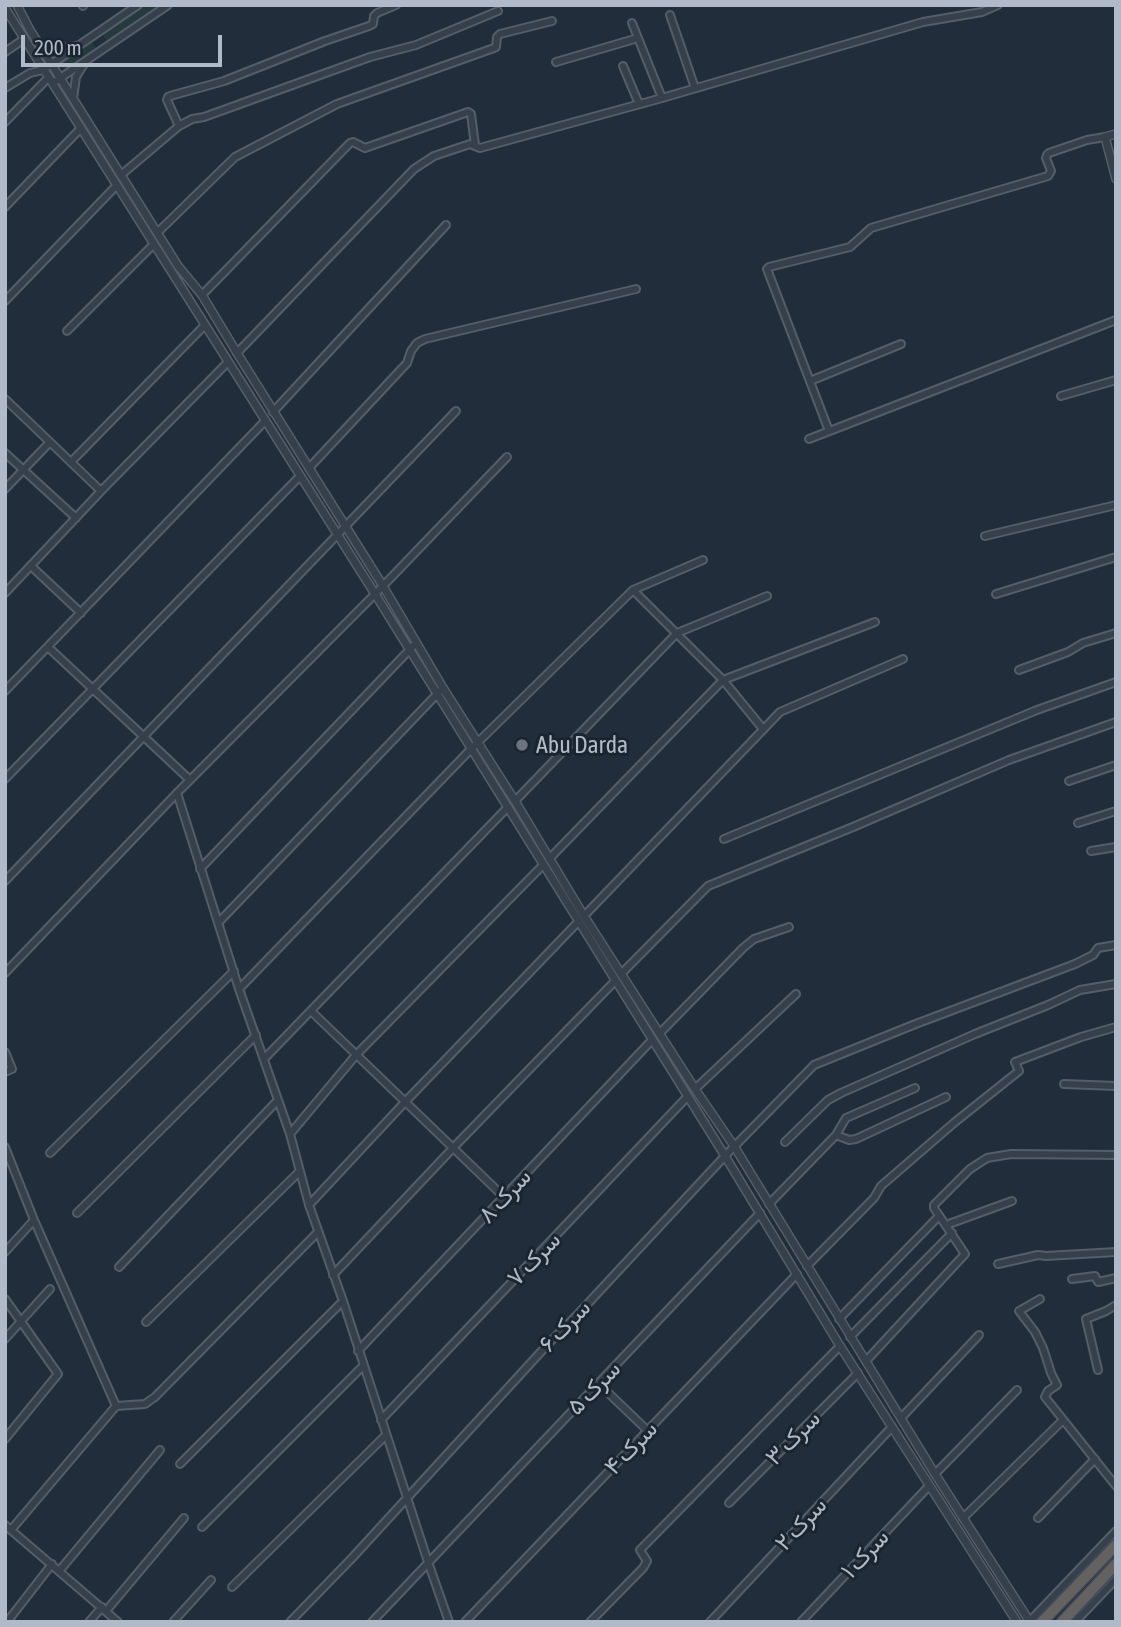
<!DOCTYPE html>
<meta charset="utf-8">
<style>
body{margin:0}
#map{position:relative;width:1121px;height:1627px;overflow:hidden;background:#222d3c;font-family:"Asap Condensed",sans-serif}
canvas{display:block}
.frame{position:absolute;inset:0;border:7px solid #b1bac8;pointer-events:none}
.scale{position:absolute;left:21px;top:35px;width:201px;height:32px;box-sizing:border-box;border:4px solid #b1bac8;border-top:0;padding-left:9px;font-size:21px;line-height:24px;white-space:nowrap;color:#b1bac8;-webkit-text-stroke:5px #1b2431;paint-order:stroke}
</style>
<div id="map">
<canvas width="1121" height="1627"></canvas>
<div class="frame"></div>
<div class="scale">200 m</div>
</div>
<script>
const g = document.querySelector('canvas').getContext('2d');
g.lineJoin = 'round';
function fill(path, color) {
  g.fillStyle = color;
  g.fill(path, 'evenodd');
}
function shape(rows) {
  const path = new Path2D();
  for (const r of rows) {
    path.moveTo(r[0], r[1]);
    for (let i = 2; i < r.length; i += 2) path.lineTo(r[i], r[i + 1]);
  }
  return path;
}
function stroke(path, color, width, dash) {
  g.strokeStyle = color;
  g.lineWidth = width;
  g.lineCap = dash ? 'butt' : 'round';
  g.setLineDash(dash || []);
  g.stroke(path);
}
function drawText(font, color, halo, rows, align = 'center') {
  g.font = font + ' "Asap Condensed",Vazirmatn,sans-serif';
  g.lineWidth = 6;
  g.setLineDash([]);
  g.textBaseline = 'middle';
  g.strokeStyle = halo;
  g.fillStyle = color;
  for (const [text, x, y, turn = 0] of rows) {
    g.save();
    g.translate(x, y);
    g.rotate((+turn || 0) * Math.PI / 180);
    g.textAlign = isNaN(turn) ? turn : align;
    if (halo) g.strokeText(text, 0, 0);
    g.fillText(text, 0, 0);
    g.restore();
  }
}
fill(shape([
 [144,5,161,5,108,42,102,34],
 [91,41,97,49,67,70,62,67,62,62]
]), '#243a3d');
const minor = shape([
 [83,5,83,6],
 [670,15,695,88],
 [632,23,662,98],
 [40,46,63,48,76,46],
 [5,52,24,39],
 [556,62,638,38],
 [623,66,639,104],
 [56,81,168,5],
 [5,88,30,73,43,70,138,5],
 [73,99,76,77,84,64],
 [5,122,48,78],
 [179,126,167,100,168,97,170,96,224,81,325,41,369,26,373,24,374,16,377,13,396,5],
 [121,175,179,126,192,119,204,117,370,57,416,45,498,11],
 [5,207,81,128],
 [157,233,235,157,337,104,494,48,496,47,497,37,500,34,552,21],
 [202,295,350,143,353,142,365,148,468,112,471,114,475,145],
 [5,301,117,185],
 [67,331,154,244],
 [237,353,414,169,434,156,470,144,480,148,662,98,923,22,982,12,998,5],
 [810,381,901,344],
 [1061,396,1116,380],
 [5,399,101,491],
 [273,412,446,225],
 [829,431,767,269,769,267,850,247,871,228,1048,176,1051,171,1046,158,1047,155,1049,153,1087,140,1105,137],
 [809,439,1116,320],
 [5,453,76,518],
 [71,462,205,325],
 [309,468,407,363,411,351,417,343,425,339,636,289],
 [5,489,50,442],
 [985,536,1116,505],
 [31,566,81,613],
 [633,590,723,680,763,729],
 [5,593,101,491,228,362],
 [996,594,1116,557],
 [48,647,190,780],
 [1019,670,1068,652,1083,643,1116,633],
 [5,691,265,421],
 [5,779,300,476],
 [1069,781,1116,765],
 [177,793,239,989,290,1134,309,1205,343,1301,428,1562,449,1622],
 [515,801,677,633,767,596],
 [1078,823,1116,811],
 [724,839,1037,710,1116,682],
 [1091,851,1116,847],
 [549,859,723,680,875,622],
 [200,869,416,643],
 [5,881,456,411],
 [584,916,780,712,903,659],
 [218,923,440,691],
 [5,973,177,793,383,586,507,457],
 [621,974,708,886,853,827,1009,760,1116,722],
 [239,989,471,749,633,590,703,560],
 [312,1012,504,1197],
 [660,1033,743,948,754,939,789,927],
 [5,1052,12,1069,5,1072],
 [264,1059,507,808],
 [1064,1084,1116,1086],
 [695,1089,796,994],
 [290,1134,356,1055,543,865],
 [836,1135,849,1140,856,1139,946,1097],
 [785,1142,828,1100,841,1093,975,1034,1048,1005,1080,990,1116,984],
 [5,1147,34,1220,116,1406],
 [50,1153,234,971],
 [769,1204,836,1135,846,1118,915,1088],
 [309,1205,405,1102,578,922],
 [77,1213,256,1035],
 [946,1225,1012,1201],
 [5,1252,34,1220],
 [998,1264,1038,1255,1046,1256,1116,1252],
 [807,1266,874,1198,881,1186,955,1122,1019,1071,1015,1062,1081,1037,1116,1027],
 [119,1267,278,1100],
 [333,1275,453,1148,615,981],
 [1072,1279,1095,1276,1098,1282,1116,1278],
 [5,1299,58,1374,5,1439],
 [1040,1299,1019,1311,1035,1332,1043,1348,1051,1373,1057,1385,1048,1391,1045,1397,1116,1486],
 [839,1319,939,1216],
 [146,1322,300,1171],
 [850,1337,952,1233],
 [5,1339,50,1289],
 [358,1351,652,1040],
 [866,1361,965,1254,934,1208,934,1205,970,1169,987,1158,1011,1154,1116,1155],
 [1098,1370,1086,1319,1106,1311,1116,1305],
 [599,1384,648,1431],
 [901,1418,979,1335],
 [381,1420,687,1097],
 [180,1464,343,1301],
 [935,1474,1017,1390],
 [729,1503,858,1373],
 [963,1518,1063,1420],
 [1038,1518,1095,1459],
 [5,1525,118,1622],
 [202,1527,363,1366],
 [11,1530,116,1406,145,1404,155,1397,318,1232],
 [60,1570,160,1450],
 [232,1587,386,1435],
 [106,1611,184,1518],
 [7,1622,52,1564],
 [89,1622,102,1607],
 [173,1622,211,1580],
 [290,1622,353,1557,549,1343,579,1313,725,1156,814,1065,913,1025,1075,964,1093,955,1098,948,1116,945],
 [372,1622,760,1213],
 [465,1622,797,1274],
 [590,1622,643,1568,647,1561,640,1550,840,1346],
 [710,1622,892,1427],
 [801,1622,929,1486],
 [1029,1622,1116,1531],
 [1075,1622,1116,1579]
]);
const tertiary = shape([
 [17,5,30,30,178,266,202,295,237,353,383,586,443,688,515,801,584,916,695,1089,734,1146,935,1474,1030,1622],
 [5,8,375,594,725,1156,840,1346,1017,1622],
 [1116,134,1105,137,1116,179]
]);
const trunk = shape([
 [1042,1622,1116,1545],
 [1062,1622,1116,1564]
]);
stroke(minor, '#545d6a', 10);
stroke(tertiary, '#545d6a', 10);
stroke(trunk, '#414a57', 13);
stroke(minor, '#363f4c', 6);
stroke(tertiary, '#363f4c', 7);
stroke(trunk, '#636260', 10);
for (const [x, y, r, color] of [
 [522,745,7,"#6b7280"]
]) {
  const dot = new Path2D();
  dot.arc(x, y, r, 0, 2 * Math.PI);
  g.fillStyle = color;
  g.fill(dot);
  stroke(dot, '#1b2431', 2.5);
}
drawText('24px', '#b1bac8', '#1b2431', [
 ["Abu Darda",536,745]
], 'left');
drawText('24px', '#b1bac8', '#1b2431', [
 ["سرک ۸",505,1196,-47],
 ["سرک ۷",534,1259,-46],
 ["سرک ۶",565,1326,-46],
 ["سرک ۵",594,1388,-46],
 ["سرک ۳",793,1438,-45],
 ["سرک ۴",631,1448,-46],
 ["سرک ۲",801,1524,-47],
 ["سرک ۱",865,1554,-47]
]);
</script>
